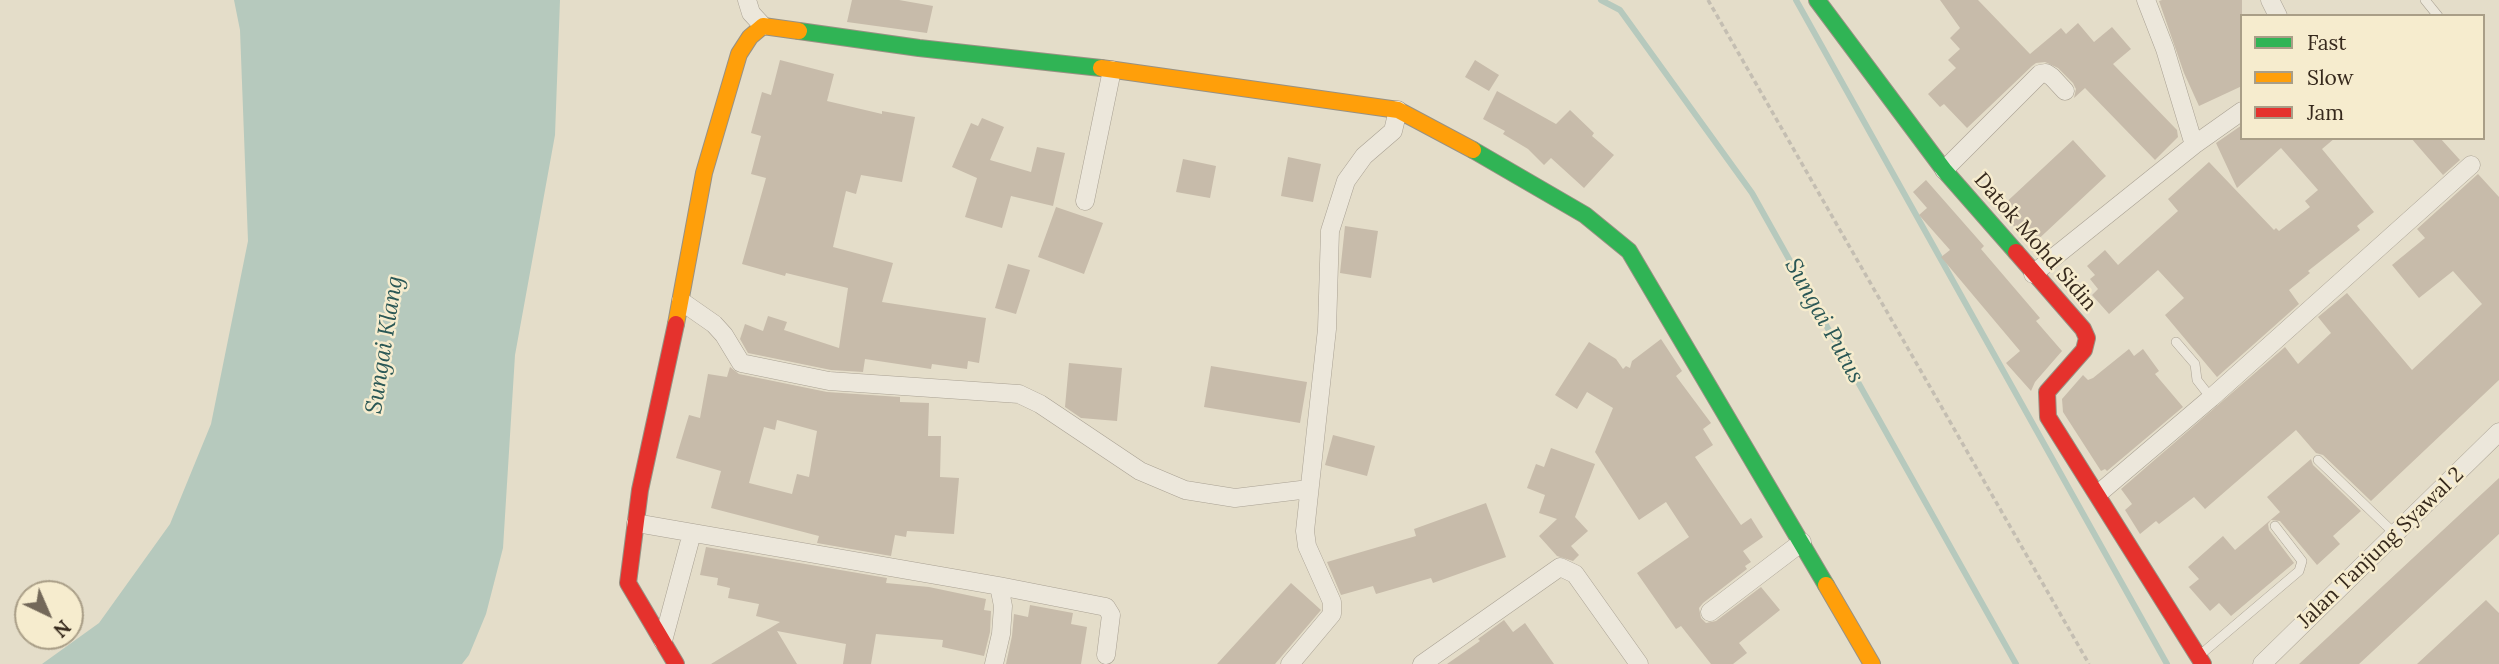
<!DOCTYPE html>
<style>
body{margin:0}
#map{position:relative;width:2499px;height:664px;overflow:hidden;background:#e4ddc9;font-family:Lora,serif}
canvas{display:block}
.legend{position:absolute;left:2240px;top:14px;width:245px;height:126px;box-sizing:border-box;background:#f6ecce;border:2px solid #a99e87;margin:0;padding:9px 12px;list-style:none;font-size:21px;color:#36291c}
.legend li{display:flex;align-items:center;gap:14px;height:35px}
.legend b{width:35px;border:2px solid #a99e87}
.north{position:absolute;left:14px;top:580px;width:70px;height:70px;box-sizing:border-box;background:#f6ecce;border:2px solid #a99e87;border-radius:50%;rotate:136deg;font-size:19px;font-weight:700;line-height:28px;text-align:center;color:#36291c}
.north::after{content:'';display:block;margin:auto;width:24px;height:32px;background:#736859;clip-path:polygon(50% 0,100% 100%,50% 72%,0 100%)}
</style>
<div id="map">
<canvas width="2499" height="664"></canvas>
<ul class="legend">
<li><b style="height:9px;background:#30b455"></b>Fast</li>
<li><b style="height:9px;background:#ff9f0a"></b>Slow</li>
<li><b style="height:9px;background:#e5322d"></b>Jam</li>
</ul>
<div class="north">N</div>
</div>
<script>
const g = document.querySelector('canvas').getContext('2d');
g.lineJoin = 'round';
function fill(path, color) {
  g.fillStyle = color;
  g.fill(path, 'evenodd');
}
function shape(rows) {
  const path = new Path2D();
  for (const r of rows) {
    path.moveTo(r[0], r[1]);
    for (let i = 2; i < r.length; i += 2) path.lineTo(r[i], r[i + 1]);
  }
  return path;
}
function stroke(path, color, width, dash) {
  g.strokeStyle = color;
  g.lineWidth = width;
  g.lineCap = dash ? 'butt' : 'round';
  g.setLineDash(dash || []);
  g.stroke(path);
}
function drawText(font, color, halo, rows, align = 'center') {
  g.font = font + ' Lora,serif';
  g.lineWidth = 5;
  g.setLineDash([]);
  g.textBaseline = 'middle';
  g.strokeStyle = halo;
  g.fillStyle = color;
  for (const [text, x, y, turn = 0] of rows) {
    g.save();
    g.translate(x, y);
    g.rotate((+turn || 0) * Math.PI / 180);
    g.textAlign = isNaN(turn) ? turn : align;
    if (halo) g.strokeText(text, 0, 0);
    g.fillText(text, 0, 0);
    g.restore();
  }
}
fill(shape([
 [234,0,560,0,555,135,515,355,503,548,486,614,469,655,462,664,42,664,99,623,170,524,211,424,248,241,240,30]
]), '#b6c9bd');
stroke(shape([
 [1601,0,1620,10,1752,193,2016,664],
 [1796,0,2167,664]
]), '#b6c9bd', 6);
fill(shape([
 [852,0,899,0,933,6,927,33,847,22],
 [1940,0,1978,0,2030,54,2061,28,2066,34,2078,23,2094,42,2112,27,2131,49,2113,64,2177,130,2178,137,2155,160,2085,88,2074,98,2076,89,2073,83,2058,68,2045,62,2036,63,2032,66,1967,128,1944,104,1940,107,1928,94,1956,68,1948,60,1960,49,1950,38,1960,28],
 [2162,0,2242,0,2242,86,2199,106,2184,73,2159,1],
 [780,60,834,74,827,101,882,114,882,111,915,117,902,182,861,175,856,194,846,191,833,247,893,263,882,302,986,318,979,363,968,361,967,369,932,364,931,369,865,359,863,372,831,370,748,353,740,339,745,324,763,331,768,316,787,322,784,330,839,348,848,288,786,273,785,276,742,264,766,178,751,174,761,136,751,133,762,92,771,95],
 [1475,60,1499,75,1489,91,1465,77],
 [1497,91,1556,124,1570,110,1594,133,1592,136,1614,155,1584,188,1551,158,1544,165,1528,149,1503,134,1505,131,1483,119],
 [982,118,1004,127,990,160,1031,172,1037,147,1065,153,1053,206,1011,196,1002,228,965,217,977,178,952,167,971,123,978,126],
 [2242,125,2242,138,2335,138,2322,149,2374,212,2357,226,2360,230,2308,271,2310,273,2289,290,2299,304,2217,377,2165,315,2184,298,2158,270,2109,314,2092,295,2098,289,2090,279,2095,275,2087,266,2105,250,2118,265,2178,211,2168,199,2209,162,2274,230,2276,228,2279,231,2310,207,2305,201,2318,190,2281,148,2237,188,2216,143],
 [2411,138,2440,138,2460,160,2443,175],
 [2073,140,2106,176,2031,246,1999,209],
 [1288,157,1321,164,1313,202,1281,196],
 [1183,159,1216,166,1210,198,1176,192],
 [2478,174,2499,197,2499,380,2371,501,2323,455,2316,453,2296,430,2205,509,2194,497,2159,524,2156,521,2140,534,2125,510,2132,504,2121,489,2285,347,2298,364,2331,333,2318,317,2347,293,2412,370,2482,304,2453,271,2419,298,2392,265,2425,238,2417,229],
 [1926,180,1984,246,1981,249,2040,318,2036,321,2062,351,2035,382,2031,391,2006,363,2020,351,1941,257,1950,250,1919,215,1927,208,1913,192],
 [1056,207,1103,223,1084,274,1038,257],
 [1345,226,1378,231,1371,278,1340,273],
 [1008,264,1030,270,1016,314,995,308],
 [1661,339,1682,371,1676,376,1711,423,1703,429,1713,445,1695,457,1741,525,1751,518,1763,537,1743,551,1751,562,1745,566,1747,569,1703,603,1699,608,1701,618,1706,623,1716,621,1761,587,1780,610,1739,643,1747,653,1733,664,1711,664,1681,626,1676,629,1637,573,1689,537,1666,502,1639,520,1595,452,1613,408,1587,392,1577,409,1555,395,1589,342,1616,359,1623,369,1626,366,1630,368,1632,361],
 [2129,349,2134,356,2143,349,2159,371,2155,374,2183,407,2107,471,2105,469,2101,471,2063,412,2062,399,2083,375,2088,380,2093,378],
 [1069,363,1122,368,1117,421,1081,418,1065,407],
 [1211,366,1307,382,1300,423,1204,407],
 [730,367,739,374,827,392,900,397,900,402,929,403,928,436,941,436,940,477,959,478,954,534,907,531,906,537,895,535,891,556,817,543,819,536,711,508,721,471,676,458,689,415,700,418,708,374,727,377],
 [777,420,817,431,809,477,797,474,792,494,749,483,764,427,775,430],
 [1333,435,1375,446,1367,476,1325,465],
 [1551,448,1595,464,1575,517,1588,531,1571,546,1579,555,1573,561,1557,556,1539,536,1557,519,1539,513,1545,495,1527,488,1536,464,1544,467],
 [2311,459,2313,465,2361,511,2333,536,2340,544,2317,565,2280,521,2271,520,2268,524,2269,530,2294,563,2231,616,2219,603,2210,611,2189,587,2199,579,2188,567,2223,536,2235,550,2280,512,2267,497],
 [2499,478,2499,534,2359,664,2299,664],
 [1486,503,1506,557,1433,583,1431,578,1376,594,1373,586,1341,595,1327,562,1416,536,1414,529],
 [706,547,887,578,886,583,929,587,986,599,984,610,991,611,990,632,984,656,942,647,943,640,876,634,871,664,843,664,846,644,777,631,797,664,711,664,780,622,756,616,759,604,728,598,730,588,717,585,718,578,700,575],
 [1291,583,1321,610,1281,657,1275,664,1217,664],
 [2486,600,2499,613,2499,664,2417,664],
 [1030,605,1073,613,1071,624,1087,627,1081,664,1006,664,1012,636,1014,614,1028,617],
 [1504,620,1513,632,1525,623,1554,664,1447,664,1480,641,1478,639]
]), '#c7bbaa');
const lane = shape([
 [2425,0,2438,16],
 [2176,342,2195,364,2197,380,2211,398],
 [2318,460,2395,534],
 [2200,655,2299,571,2302,561,2275,526]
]);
const street = shape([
 [747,0,751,13,763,26],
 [2146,0,2165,49,2194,145],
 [2270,0,2278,16],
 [1944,170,2040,74,2046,73,2052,77,2065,91],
 [1085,201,1112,70],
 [2033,274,2194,145,2242,111],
 [681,301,714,324,724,335,741,363,829,381,1019,394,1040,404,1140,471,1185,490,1235,498,1309,489],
 [2098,494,2211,398,2471,165],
 [636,523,999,586,1003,606,1001,634,994,664],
 [999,586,1106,607,1111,615,1106,655],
 [1710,612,1802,542],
 [663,641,692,533],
 [1290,664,1332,614,1332,602,1307,546,1305,531,1327,329,1330,231,1346,181,1364,156,1393,131,1398,110],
 [1422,664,1560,567,1575,574,1639,664],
 [2262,664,2499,432]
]);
const fast = shape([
 [1817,0,1944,170,2016,252],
 [799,31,919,48,1101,68],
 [1473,150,1585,215,1629,251,1826,585]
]);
const slow = shape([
 [1101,68,1398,110,1473,150],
 [676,324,704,173,739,54,750,37,763,26,799,31],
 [1826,585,1872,664]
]);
const jam = shape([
 [2016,252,2083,329,2087,338,2084,350,2047,392,2048,417,2203,664],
 [676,664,628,583,640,490,676,324]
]);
stroke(lane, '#a9a193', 10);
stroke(street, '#a9a193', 19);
stroke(fast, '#989183', 18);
stroke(slow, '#989183', 18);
stroke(jam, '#989183', 18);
stroke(shape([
 [1708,0,2089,664]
]), '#c4beb2', 3.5, [5, 3.5]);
stroke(lane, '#ece7db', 9);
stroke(street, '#ece7db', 18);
stroke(fast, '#30b455', 16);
stroke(slow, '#ff9f0a', 16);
stroke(jam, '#e5322d', 16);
drawText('21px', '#36291c', '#f6ecce', [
 ["Datok Mohd Sidin",2035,242,49],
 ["Jalan Tanjung Syawal 2",2381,548,-44]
]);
drawText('italic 23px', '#2a5755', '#f6ecce', [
 ["Sungai Putus",1824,321,61],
 ["Sungai Klang",385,345,-81]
]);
</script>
